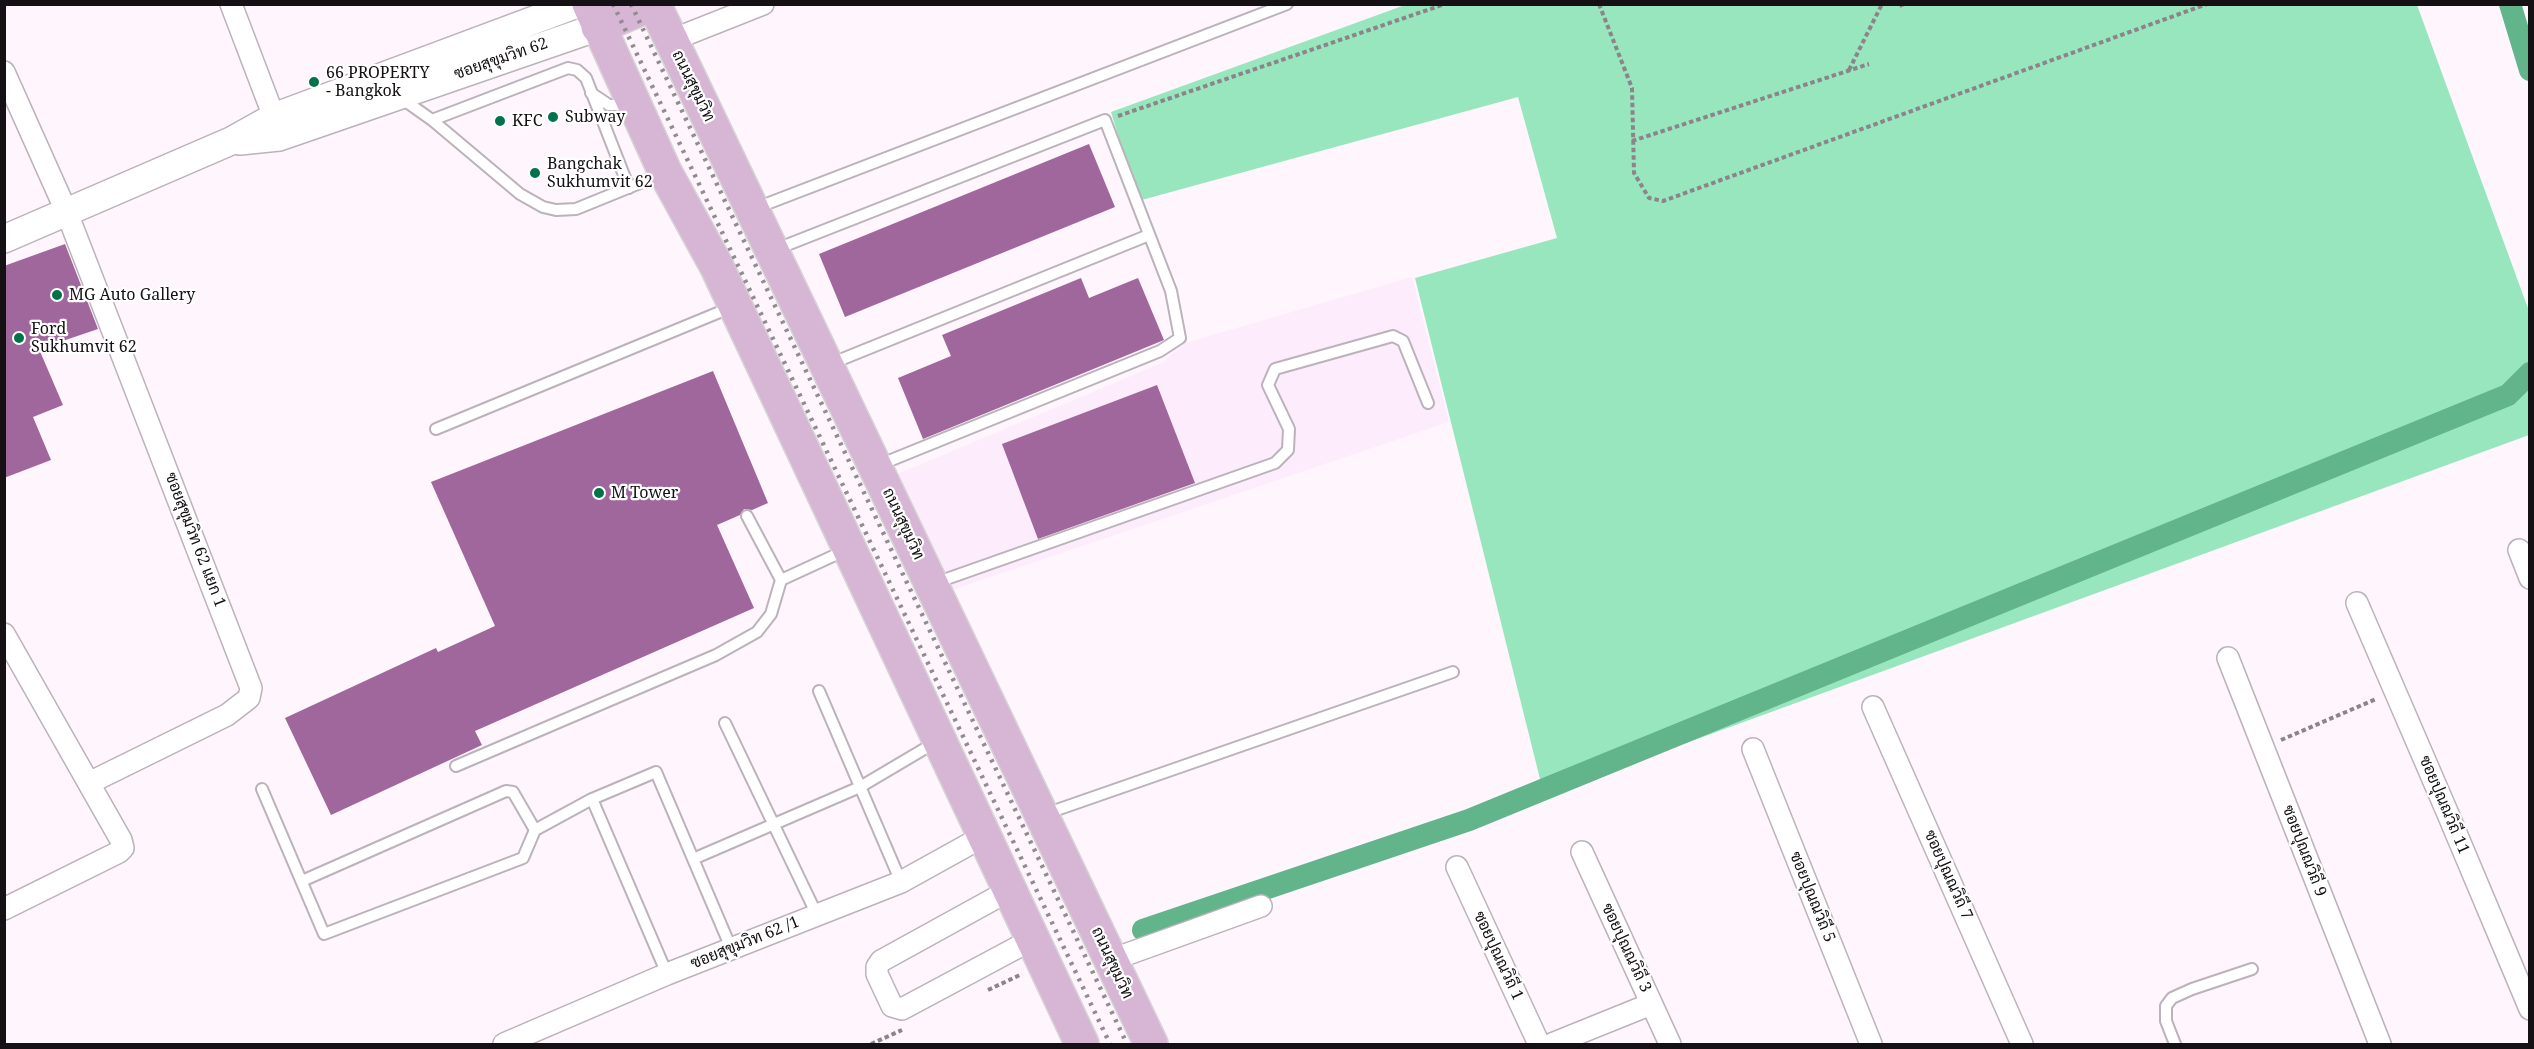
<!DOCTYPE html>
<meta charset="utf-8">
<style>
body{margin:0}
#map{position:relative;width:2534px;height:1049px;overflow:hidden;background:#fef5fd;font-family:"Noto Serif",serif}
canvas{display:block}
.frame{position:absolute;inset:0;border:6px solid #141013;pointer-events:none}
</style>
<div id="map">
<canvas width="2534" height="1049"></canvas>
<div class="frame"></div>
</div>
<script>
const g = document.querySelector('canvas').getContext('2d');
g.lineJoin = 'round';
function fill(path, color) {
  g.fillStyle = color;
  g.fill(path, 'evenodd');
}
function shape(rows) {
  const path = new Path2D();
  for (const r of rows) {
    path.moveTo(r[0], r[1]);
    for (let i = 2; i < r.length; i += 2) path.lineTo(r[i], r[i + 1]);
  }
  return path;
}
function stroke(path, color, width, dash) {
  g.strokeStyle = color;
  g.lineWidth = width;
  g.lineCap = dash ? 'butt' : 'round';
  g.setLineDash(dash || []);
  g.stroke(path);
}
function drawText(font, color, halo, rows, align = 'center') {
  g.font = font + ' "Noto Serif",Sarabun,serif';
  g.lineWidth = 4.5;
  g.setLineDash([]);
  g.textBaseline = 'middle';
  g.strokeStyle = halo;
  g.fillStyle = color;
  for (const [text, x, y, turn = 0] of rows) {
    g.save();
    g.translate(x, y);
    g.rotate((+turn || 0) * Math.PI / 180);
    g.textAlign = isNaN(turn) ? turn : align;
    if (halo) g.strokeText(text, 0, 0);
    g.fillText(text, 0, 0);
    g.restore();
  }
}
fill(shape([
 [1412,277,1449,422,949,591,895,475,1162,363,1185,343]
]), '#fdecfb');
fill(shape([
 [1405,5,2417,5,2529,311,2529,435,1544,795,1415,278,1557,238,1518,97,1138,201,1111,112]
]), '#98e6be');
stroke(shape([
 [2510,4,2530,70],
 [1143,930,1469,820,2508,395,2530,373]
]), '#62b48b', 22);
fill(shape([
 [1089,144,1115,207,845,317,819,254],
 [65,244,98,329,39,349,63,405,33,417,51,460,4,478,4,266],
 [1081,278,1089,298,1138,278,1164,340,923,439,898,378,951,356,942,335],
 [713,371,768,503,752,510,744,509,740,515,717,525,754,608,475,731,482,745,331,815,285,718,436,648,438,652,495,626,431,482],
 [1157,385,1195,483,1038,539,1002,444]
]), '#9f679b');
const service = shape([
 [591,93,609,105,618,105,628,100],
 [401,98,432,120,520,194,543,207,556,210,576,209,662,174],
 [432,120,568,68,577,70,586,78,629,188],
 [756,208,1287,4],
 [774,250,1105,120,1171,291,1180,338,1160,351,879,465],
 [830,364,1149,235],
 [436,429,732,307],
 [747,516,781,580],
 [935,583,1275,463,1288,450,1289,429,1268,385,1275,369,1393,336,1403,341,1428,403],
 [819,691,901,882],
 [725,723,817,915],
 [456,766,716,655,757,632,771,614,781,580,846,550],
 [262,789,324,934,523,858,535,830,592,799],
 [1045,814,1453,672],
 [693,859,860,787,936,742],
 [302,881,506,791,513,792,535,830],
 [667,974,592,799,656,772,731,948],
 [2175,1044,2166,1021,2166,1006,2172,998,2192,989,2252,969]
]);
const minor = shape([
 [231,4,274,117],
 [672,40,763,4],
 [4,72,67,213,251,688,249,698,227,715,89,783],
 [2519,550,2530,578],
 [2357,603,2448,814,2530,1009],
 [4,634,121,840,123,848,119,852,4,909],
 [2228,658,2380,1044],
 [1873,707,2022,1044],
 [1753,749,1871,1044],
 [1582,852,1670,1044],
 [1457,867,1539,1044],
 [1010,890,881,961,877,967,877,974,892,1006,902,1009,1033,939],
 [1111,960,1261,906],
 [504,1044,667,974,901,882,984,836],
 [1552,1044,1651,1004]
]);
const tertiary = shape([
 [240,141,279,137,598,27],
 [4,239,231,141,274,117,577,4]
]);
const primary = shape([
 [589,4,665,172,717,267,1082,1044],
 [654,4,1151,1044],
 [598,27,652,4]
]);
stroke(service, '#bcb2bb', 14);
stroke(minor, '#bcb2bb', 24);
stroke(tertiary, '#bcb2bb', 30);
stroke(primary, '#d5d4d5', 36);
stroke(shape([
 [1599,4,1632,88,1634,173,1649,198,1663,201,2207,4],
 [1901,4,1902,7],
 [1849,70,1882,4],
 [1118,116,1445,4],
 [1632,141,1869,64],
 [2281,740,2376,699],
 [988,990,1022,974],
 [871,1044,902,1030]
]), '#8b858a', 4, [4.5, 3]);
stroke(service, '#fff', 10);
stroke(minor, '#fff', 21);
stroke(tertiary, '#fff', 27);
stroke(primary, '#d7b5d4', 33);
stroke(shape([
 [613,4,1110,1044],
 [631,4,1127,1044]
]), '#928b91', 4.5, [3, 6]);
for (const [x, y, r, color] of [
 [314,82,6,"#03724b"],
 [553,117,6,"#03724b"],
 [500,121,6,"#03724b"],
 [535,173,6,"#03724b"],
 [57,295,6,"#03724b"],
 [19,338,6,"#03724b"],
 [599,493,6,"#03724b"]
]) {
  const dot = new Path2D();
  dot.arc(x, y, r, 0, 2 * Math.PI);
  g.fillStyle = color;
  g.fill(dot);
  stroke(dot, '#fff', 2);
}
drawText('16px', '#141013', '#fff', [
 ["ซอยสุขุมวิท 62",501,59,-19],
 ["ถนนสุขุมวิท",693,86,64],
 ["ถนนสุขุมวิท",903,524,65],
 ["ซอยสุขุมวิท 62 แยก 1",195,540,69],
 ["ซอยปุณณวิถี 11",2444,805,67],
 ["ซอยปุณณวิถี 9",2304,851,69],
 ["ซอยปุณณวิถี 7",1948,875,66],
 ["ซอยปุณณวิถี 5",1812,897,68],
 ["ซอยสุขุมวิท 62 /1",745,943,-22],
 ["ซอยปุณณวิถี 3",1626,948,65],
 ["ซอยปุณณวิถี 1",1498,956,65],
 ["ถนนสุขุมวิท",1112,963,65]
]);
drawText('16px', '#141013', '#fff', [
 ["66 PROPERTY",326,73],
 ["- Bangkok",326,91],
 ["Subway",565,117],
 ["KFC",512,121],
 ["Bangchak",547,164],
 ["Sukhumvit 62",547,182],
 ["MG Auto Gallery",69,295],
 ["Ford",31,329],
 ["Sukhumvit 62",31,347],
 ["M Tower",611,493]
], 'left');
</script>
